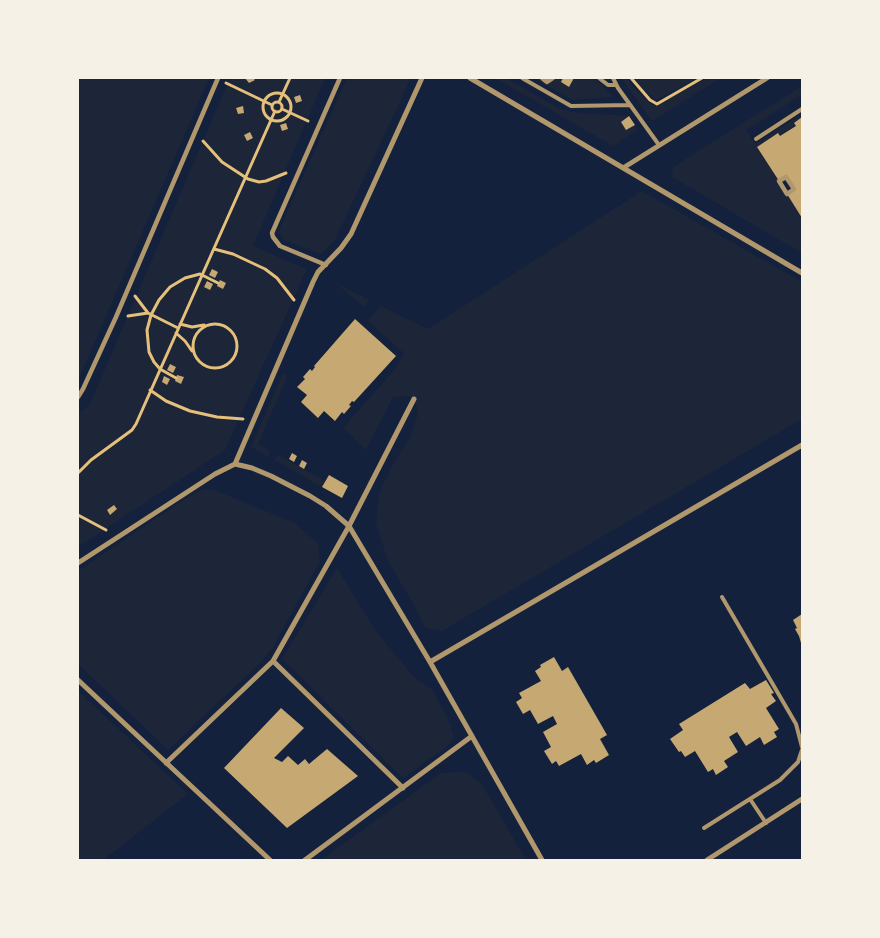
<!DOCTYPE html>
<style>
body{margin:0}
#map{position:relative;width:880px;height:938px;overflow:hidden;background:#14213d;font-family:Lato,sans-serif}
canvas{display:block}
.frame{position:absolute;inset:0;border:79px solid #f6f1e7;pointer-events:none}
</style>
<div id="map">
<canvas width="880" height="938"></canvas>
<div class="frame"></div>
</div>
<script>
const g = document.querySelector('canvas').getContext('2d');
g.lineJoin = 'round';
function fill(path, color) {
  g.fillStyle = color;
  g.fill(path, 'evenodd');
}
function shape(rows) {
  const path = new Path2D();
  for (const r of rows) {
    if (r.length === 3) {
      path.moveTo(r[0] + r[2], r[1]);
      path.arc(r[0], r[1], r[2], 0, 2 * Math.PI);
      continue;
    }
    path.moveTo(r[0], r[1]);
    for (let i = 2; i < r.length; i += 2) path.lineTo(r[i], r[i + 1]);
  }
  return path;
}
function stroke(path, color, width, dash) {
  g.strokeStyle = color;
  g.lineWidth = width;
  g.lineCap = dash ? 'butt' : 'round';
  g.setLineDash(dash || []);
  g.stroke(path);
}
fill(shape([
 [78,78,209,78,78,381],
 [230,78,325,78,253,246,304,268,306,271,225,450,78,547,78,414,90,404],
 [347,78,411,78,335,240,321,254,284,240,280,235,279,230],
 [495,78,506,78,558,108,571,112,629,116,621,122,626,130,635,125,637,130,613,146],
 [534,78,542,78,547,82,553,78,594,78,611,94,611,97,574,100,569,98],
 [621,78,627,78,630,83,650,104,657,106,707,78,721,78,652,121],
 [635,78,698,78,656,100,642,88],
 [802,86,802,95,746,130,755,144,802,114,802,117,794,123,796,126,780,136,778,133,757,147,802,218,802,253,672,177,673,167],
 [642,191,802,282,802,419,442,631,425,628,414,605,388,561,376,524,379,493,397,457,409,440,418,414,414,399,407,396,393,397,366,450,343,428,396,368,404,353,368,321,381,306,428,329],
 [334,282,369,300,364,307],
 [283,373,287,377,258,444,269,450,270,453,268,457,251,447],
 [280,456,325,481,322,487,274,460,276,457],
 [206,489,214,490,295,523,318,544,320,561,273,647,260,663,168,750,78,664,78,571,185,499,199,491],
 [337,568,377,633,415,678,432,689,450,723,454,738,445,748,403,778,282,659],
 [78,691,188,794,103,860,78,860],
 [465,772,481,783,526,860,321,860,441,773]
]), '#1d2539');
fill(shape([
 [245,78,253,78,255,80,249,83],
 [563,78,574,78,569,87,561,82],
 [300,95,302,101,296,103,294,97],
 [243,106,244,113,238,114,236,108],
 [629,116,635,125,626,130,621,122],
 [802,117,802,218,787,194,794,189,786,177,779,181,757,147,778,133,780,136,796,126,794,123],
 [286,123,288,129,282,131,280,125],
 [250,132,253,138,247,141,244,135],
 [212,269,218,272,215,278,209,275],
 [220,280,226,283,223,289,217,286],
 [207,281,213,284,210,290,204,287],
 [355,319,396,356,354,402,352,401,349,405,351,406,344,414,342,412,335,421,324,411,318,418,301,402,307,395,297,387,305,379,303,377,310,369,312,371,315,367,314,366],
 [170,364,176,367,173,373,167,370],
 [177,375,184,377,181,384,175,381],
 [164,376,170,379,167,385,162,382],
 [292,453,297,456,294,462,289,459],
 [302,460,307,463,304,469,299,466],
 [329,475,348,486,342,498,322,487],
 [114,505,117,509,110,515,107,510],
 [802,614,802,643,801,643,799,636,795,629,797,628,793,620],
 [554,657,562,671,568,667,607,735,600,739,609,755,596,763,594,760,587,765,581,754,559,766,556,761,552,764,544,751,551,747,543,732,557,724,553,716,538,724,530,710,523,714,516,702,522,698,519,693,541,681,535,671,541,667,540,665],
 [766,680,774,693,771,694,776,701,766,708,779,729,774,732,777,737,764,745,760,737,746,746,737,732,729,737,738,752,724,761,728,767,716,775,713,769,708,772,695,751,685,757,681,751,679,752,670,739,683,730,679,724,745,683,750,689],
 [281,708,304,728,274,758,282,762,288,756,298,765,305,759,309,764,327,749,358,776,287,828,224,768]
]), '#c6a872');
stroke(shape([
 [631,78,650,100,657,104,702,78],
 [226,83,272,105],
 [277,107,14],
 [277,107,5],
 [279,102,290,78],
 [282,109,308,121],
 [203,141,222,162,248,179,259,182,266,181,286,173],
 [214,249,233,254,265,269,277,278,294,300],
 [135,296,148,313],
 [128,316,148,313,178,328],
 [215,346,22],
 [180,324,192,327,204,325],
 [176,333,185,341,192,351],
 [176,378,160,369,154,362,149,352,147,330,151,315,159,300,170,287,185,278,200,274,218,283],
 [150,390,166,401,190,411,217,417,243,419],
 [78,473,91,460,132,430,136,424,275,111],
 [78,515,106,530]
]), '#e5c07b', 3);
stroke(shape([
 [522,78,571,106,630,105],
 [599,78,608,85,616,85],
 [613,78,618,88,659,145],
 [756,139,802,109],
 [722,597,796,724,802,747],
 [750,799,766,823],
 [704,828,780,780,798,762,802,750]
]), '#b1986c', 4);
stroke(shape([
 [542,78,547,82,553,78],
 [786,177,794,189,787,194,779,181,786,177],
 [326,265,280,246,273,237,272,233,340,78],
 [78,397,83,389,116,317,218,78]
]), '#b1986c', 4.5);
stroke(shape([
 [470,78,802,273],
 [623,168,767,78],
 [235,464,252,468,271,476,310,496,326,506,349,526,430,662,542,860],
 [235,464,313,282,318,272,341,248,351,234,422,78],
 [78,563,215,474,235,464],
 [273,661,403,788],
 [430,662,802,445],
 [78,680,270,860],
 [166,763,273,661,349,526,414,399],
 [305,860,472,736],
 [707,860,802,799]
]), '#b1986c', 5);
</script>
